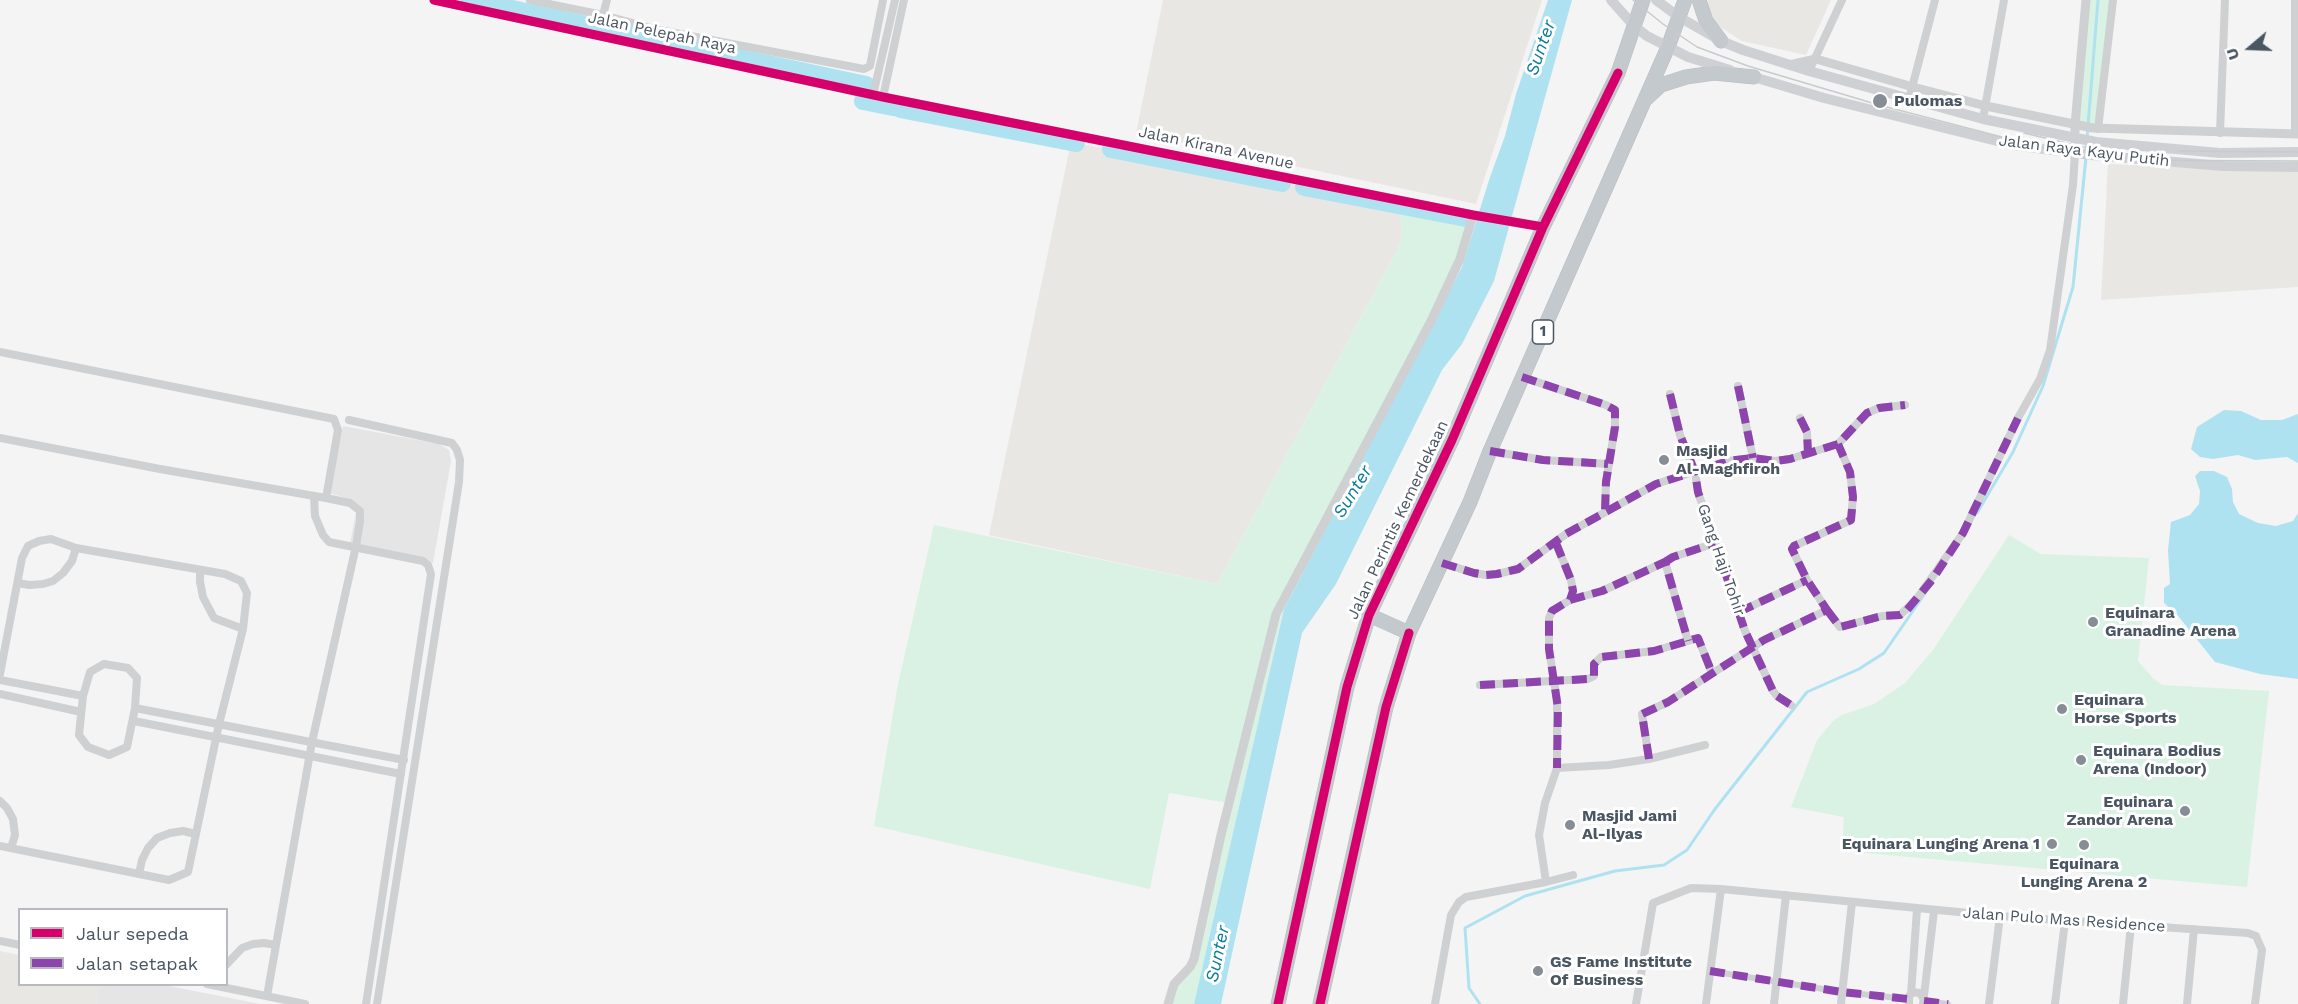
<!DOCTYPE html>
<style>
body{margin:0}
#map{position:relative;width:2298px;height:1004px;overflow:hidden;background:#f4f4f4;font-family:"Work Sans",sans-serif}
canvas{display:block}
.legend{position:absolute;left:18px;top:908px;width:210px;height:78px;box-sizing:border-box;background:#fff;border:2px solid #b7bbc0;margin:0;padding:8px 10px;list-style:none;font-size:18px;color:#4a5661}
.legend li{display:flex;align-items:center;gap:12px;height:30px}
.legend b{width:30px;border:2px solid #b7bbc0}
.north{position:absolute;left:2220px;top:18px;width:60px;height:60px;-webkit-text-stroke:4px #fff;paint-order:stroke;rotate:251deg;font-size:16px;font-weight:700;line-height:24px;text-align:center;color:#4a5661}
.north::after{content:'';display:block;margin:auto;width:21px;height:27px;background:#4a5661;clip-path:polygon(50% 0,100% 100%,50% 72%,0 100%)}
</style>
<div id="map">
<canvas width="2298" height="1004"></canvas>
<ul class="legend">
<li><b style="height:8px;background:#d6006c"></b>Jalur sepeda</li>
<li><b style="height:8px;background:#8e44ad"></b>Jalan setapak</li>
</ul>
<div class="north">U</div>
</div>
<script>
const g = document.querySelector('canvas').getContext('2d');
g.lineJoin = 'round';
function fill(path, color) {
  g.fillStyle = color;
  g.fill(path, 'evenodd');
}
function shape(rows) {
  const path = new Path2D();
  for (const r of rows) {
    path.moveTo(r[0], r[1]);
    for (let i = 2; i < r.length; i += 2) path.lineTo(r[i], r[i + 1]);
  }
  return path;
}
function stroke(path, color, width, dash) {
  g.strokeStyle = color;
  g.lineWidth = width;
  g.lineCap = dash ? 'butt' : 'round';
  g.setLineDash(dash || []);
  g.stroke(path);
}
function drawText(font, color, halo, rows, align = 'center') {
  g.font = font + ' "Work Sans",sans-serif';
  g.lineWidth = 6;
  g.setLineDash([]);
  g.textBaseline = 'middle';
  g.strokeStyle = halo;
  g.fillStyle = color;
  for (const [text, x, y, turn = 0] of rows) {
    g.save();
    g.translate(x, y);
    g.rotate((+turn || 0) * Math.PI / 180);
    g.textAlign = isNaN(turn) ? turn : align;
    if (halo) g.strokeText(text, 0, 0);
    g.fillText(text, 0, 0);
    g.restore();
  }
}
fill(shape([
 [1163,0,1542,0,1476,204,1136,133],
 [1708,0,1831,0,1806,55,1742,41,1711,21],
 [1071,142,1400,205,1402,241,1217,584,989,535],
 [2108,164,2298,172,2298,287,2101,300],
 [0,951,19,955,20,984,100,985,97,1004,0,1004]
]), '#e8e7e3');
fill(shape([
 [343,426,439,444,449,450,451,461,433,563,350,543,356,512,349,499,329,493],
 [100,985,164,985,260,1004,97,1004]
]), '#e6e5e6');
fill(shape([
 [2086,0,2113,0,2098,129,2075,125],
 [1400,205,1472,219,1416,355,1284,609,1194,1004,1168,1004,1171,991,1190,967,1229,803,1169,793,1150,889,874,826,898,684,934,525,1217,584,1402,241],
 [2009,535,2041,554,2149,558,2138,661,2153,678,2162,685,2269,691,2247,887,1842,851,1844,817,1791,807,1817,740,1833,721,1842,715,1874,704,1905,683,1933,650]
]), '#d9f2e3');
fill(shape([
 [1548,0,1572,0,1494,281,1462,344,1442,370,1336,584,1302,633,1221,1004,1194,1004,1284,609,1462,267,1490,177,1505,136,1516,94],
 [2224,410,2241,411,2261,420,2282,420,2298,414,2298,463,2287,457,2255,460,2238,455,2213,459,2200,457,2191,449,2197,427],
 [2200,471,2214,471,2227,477,2232,489,2233,502,2239,514,2258,523,2276,526,2293,521,2298,513,2298,679,2260,674,2215,662,2179,617,2164,603,2164,588,2170,584,2168,550,2171,522,2190,515,2199,504,2200,491,2195,476]
]), '#aee2f0');
stroke(shape([
 [2086,151,2098,0],
 [1977,513,2013,452,2043,386,2073,287,2086,157],
 [1480,1004,1469,988,1465,928,1525,896,1615,871,1664,865,1687,850,1715,809,1807,692,1859,669,1884,653,1928,589]
]), '#aee2f0', 3);
stroke(shape([
 [470,0,866,85],
 [863,101,893,107],
 [900,109,1076,143],
 [1111,149,1282,183],
 [1304,187,1466,218]
]), '#aee2f0', 18);
const trunk = shape([
 [1699,0,1706,21,1721,41],
 [1647,98,1661,85,1686,77,1714,73,1754,77],
 [1369,615,1409,633],
 [1278,1004,1347,687,1369,615,1452,440,1543,227,1618,73,1643,0],
 [1320,1004,1386,707,1409,633,1470,502,1490,451,1668,47,1685,0]
]);
stroke(trunk, '#b9bec3', 15);
stroke(shape([
 [1710,971,1842,992,1908,999],
 [1924,1001,1948,1004]
]), '#ced0d2', 6);
stroke(shape([
 [530,0,603,15,659,30,864,69,870,66,883,0],
 [603,15,607,0],
 [1809,71,1842,0],
 [873,95,895,0],
 [883,97,904,0],
 [1909,99,1935,0],
 [1983,119,2004,0],
 [2098,129,2113,0],
 [2220,133,2225,0],
 [2295,134,2295,0],
 [0,352,334,419,338,430,326,498],
 [1522,377,1606,405,1615,410,1615,427,1606,482,1605,512],
 [1738,386,1753,458],
 [1670,394,1680,435,1695,472,1698,492,1745,631,1773,691,1777,696,1791,705],
 [1800,418,1807,432,1808,453],
 [349,420,452,443,457,450,460,460,459,482,377,1004],
 [0,438,160,469,326,498,350,503,360,511,360,521,356,546,312,742,267,996],
 [1490,451,1543,460,1608,464],
 [314,496,315,516,323,535,329,542,423,561,428,565,431,574,366,1004],
 [1665,562,1673,557,1715,543],
 [1442,563,1474,573,1486,575,1497,574,1518,569,1566,534,1656,484,1728,461,1753,458,1775,461,1790,459,1838,444,1867,413,1879,408,1905,405],
 [200,571,200,582,203,597,214,618,243,629],
 [18,583,29,585,43,584,53,581,63,573,72,561,76,548],
 [1570,600,1602,591,1665,562,1688,641],
 [1827,610,1840,627,1882,616,1900,615,1916,600,1963,533,2018,418,2040,379,2050,350,2073,185,2075,153],
 [1739,612,1807,580],
 [104,664,128,668,137,678,135,708,127,747,109,755,88,747,79,735,83,696,90,672,104,664],
 [0,674,22,558,28,546,39,541,51,539,76,548,225,574,241,581,247,593,243,629,219,724,188,872,169,880,0,846],
 [0,680,83,696],
 [1480,685,1588,679,1594,676,1594,664,1601,657,1654,651,1698,638,1712,673],
 [0,694,81,712],
 [135,708,404,760],
 [134,721,401,774],
 [1649,759,1642,714,1668,702,1764,640,1827,610,1807,580,1792,549,1794,546,1851,520,1853,497,1850,472,1838,444],
 [1557,768,1609,765,1649,759,1705,745],
 [0,801,7,808,13,819,15,835,11,848],
 [139,874,142,860,148,848,157,838,170,833,183,831,196,834],
 [1546,882,1573,875],
 [0,941,20,945],
 [226,965,242,948,253,944,264,943,276,945],
 [207,984,305,1004],
 [1911,994,1917,909],
 [1435,1004,1451,915,1459,902,1466,897,1546,882,1539,835,1545,803,1557,768,1557,700,1549,649,1549,618,1552,611,1570,600,1573,591,1571,580,1556,543],
 [1636,1004,1653,903,1691,888,1721,889,2000,916,2248,933,2256,936,2262,950,2255,1004],
 [1706,1004,1721,889],
 [1774,1004,1786,895],
 [1841,1004,1852,902],
 [1909,1004,1909,996,1913,992,1920,993,1923,998],
 [1923,1004,1934,911],
 [1989,1004,2000,916],
 [2055,1004,2065,921],
 [2123,1004,2131,925],
 [2187,1004,2194,929]
]), '#ced0d2', 8);
stroke(shape([
 [434,0,883,97,1473,215,1543,227],
 [1789,65,1816,59,1913,87,1986,106,2093,128,2298,134],
 [2075,153,2075,125,2086,0],
 [1168,1004,1174,984,1190,967,1194,959,1221,835,1276,614,1432,319,1460,259,1473,215]
]), '#ced0d2', 9);
stroke(shape([
 [1611,0,1634,26,1647,36,1688,57,1730,70],
 [1656,0,1679,17,1721,41,1743,50,1809,71,1983,119,2096,142,2220,153,2298,152],
 [1747,75,1824,98,2013,145,2091,155,2223,166,2298,167]
]), '#ced0d4', 10);
stroke(trunk, '#c4c9cd', 14);
stroke(shape([
 [1633,0,1663,24,1697,47,1748,66,1879,105,2075,156,2101,160,2298,161],
 [2024,133,2100,151],
 [2178,151,2298,152]
]), '#c9cacc', 1.5);
stroke(shape([
 [1522,377,1606,405,1615,410,1615,427,1606,482,1605,512],
 [1738,386,1753,458],
 [1670,394,1680,435,1695,472,1698,492,1745,631,1773,691,1777,696,1791,705],
 [1800,418,1807,432,1808,453],
 [1490,451,1543,460,1608,464],
 [1556,543,1571,580,1573,591,1570,600,1552,611,1549,618,1549,649,1558,708,1557,768],
 [1665,562,1673,557,1715,543],
 [1442,563,1474,573,1486,575,1497,574,1518,569,1566,534,1656,484,1728,461,1753,458,1775,461,1790,459,1838,444,1867,413,1879,408,1905,405],
 [1570,600,1602,591,1665,562,1688,641],
 [1827,610,1840,627,1882,616,1900,615,1907,610,1932,580,1963,533,2018,418],
 [1739,612,1807,580],
 [1480,685,1588,679,1594,676,1594,664,1601,657,1654,651,1698,638,1712,673],
 [1649,759,1642,714,1668,702,1764,640,1827,610,1807,580,1792,549,1794,546,1851,520,1853,497,1850,472,1838,444],
 [1710,971,1842,992,1908,999],
 [1924,1001,1948,1004]
]), '#8e44ad', 8, [15, 8]);
stroke(shape([
 [434,0,883,97,1473,215,1543,227],
 [1278,1004,1347,687,1369,615,1452,440,1543,227,1618,73],
 [1320,1004,1386,707,1409,633]
]), '#d6006c', 9);
for (const [x, y, r, color] of [
 [1880,101,8,"#868d94"],
 [1664,460,6,"#868d94"],
 [2093,622,6,"#868d94"],
 [2062,709,6,"#868d94"],
 [2081,760,6,"#868d94"],
 [2185,811,6,"#868d94"],
 [1570,825,6,"#868d94"],
 [2052,844,6,"#868d94"],
 [2084,845,6,"#868d94"],
 [1538,971,6,"#868d94"]
]) {
  const dot = new Path2D();
  dot.arc(x, y, r, 0, 2 * Math.PI);
  g.fillStyle = color;
  g.fill(dot);
  stroke(dot, '#fff', 2);
}
for (const [x, y, w] of [
 [1543,332,21]
]) {
  const box = new Path2D();
  box.roundRect(x - w / 2, y - 12, w, 24, 4.5);
  g.fillStyle = '#fff';
  g.fill(box);
  stroke(box, '#4a5661', 1.5);
}
drawText('bold 15px', '#4a5661', null, [
 ["1",1543,332]
]);
drawText('16px', '#4a5661', '#fff', [
 ["Jalan Pelepah Raya",662,33,12],
 ["Jalan Kirana Avenue",1216,148,12],
 ["Jalan Raya Kayu Putih",2084,151,7],
 ["Jalan Perintis Kemerdekaan",1398,520,-65],
 ["Gang Haji Tohir",1721,560,71],
 ["Jalan Pulo Mas Residence",2064,920,4]
]);
drawText('bold 16px', '#4a5661', '#fff', [
 ["Pulomas",1894,101],
 ["Masjid",1676,451],
 ["Al-Maghfiroh",1676,469],
 ["Equinara",2105,613],
 ["Granadine Arena",2105,631],
 ["Equinara",2074,700],
 ["Horse Sports",2074,718],
 ["Equinara Bodius",2093,751],
 ["Arena (Indoor)",2093,769],
 ["Equinara",2173,802,"right"],
 ["Zandor Arena",2173,820,"right"],
 ["Masjid Jami",1582,816],
 ["Al-Ilyas",1582,834],
 ["Equinara Lunging Arena 1",2040,844,"right"],
 ["Equinara",2084,864,"center"],
 ["Lunging Arena 2",2084,882,"center"],
 ["GS Fame Institute",1550,962],
 ["Of Business",1550,980]
], 'left');
drawText('italic 18px', '#0c7c9b', '#fff', [
 ["Sunter",1541,48,-71],
 ["Sunter",1353,492,-59],
 ["Sunter",1218,954,-78]
]);
</script>
